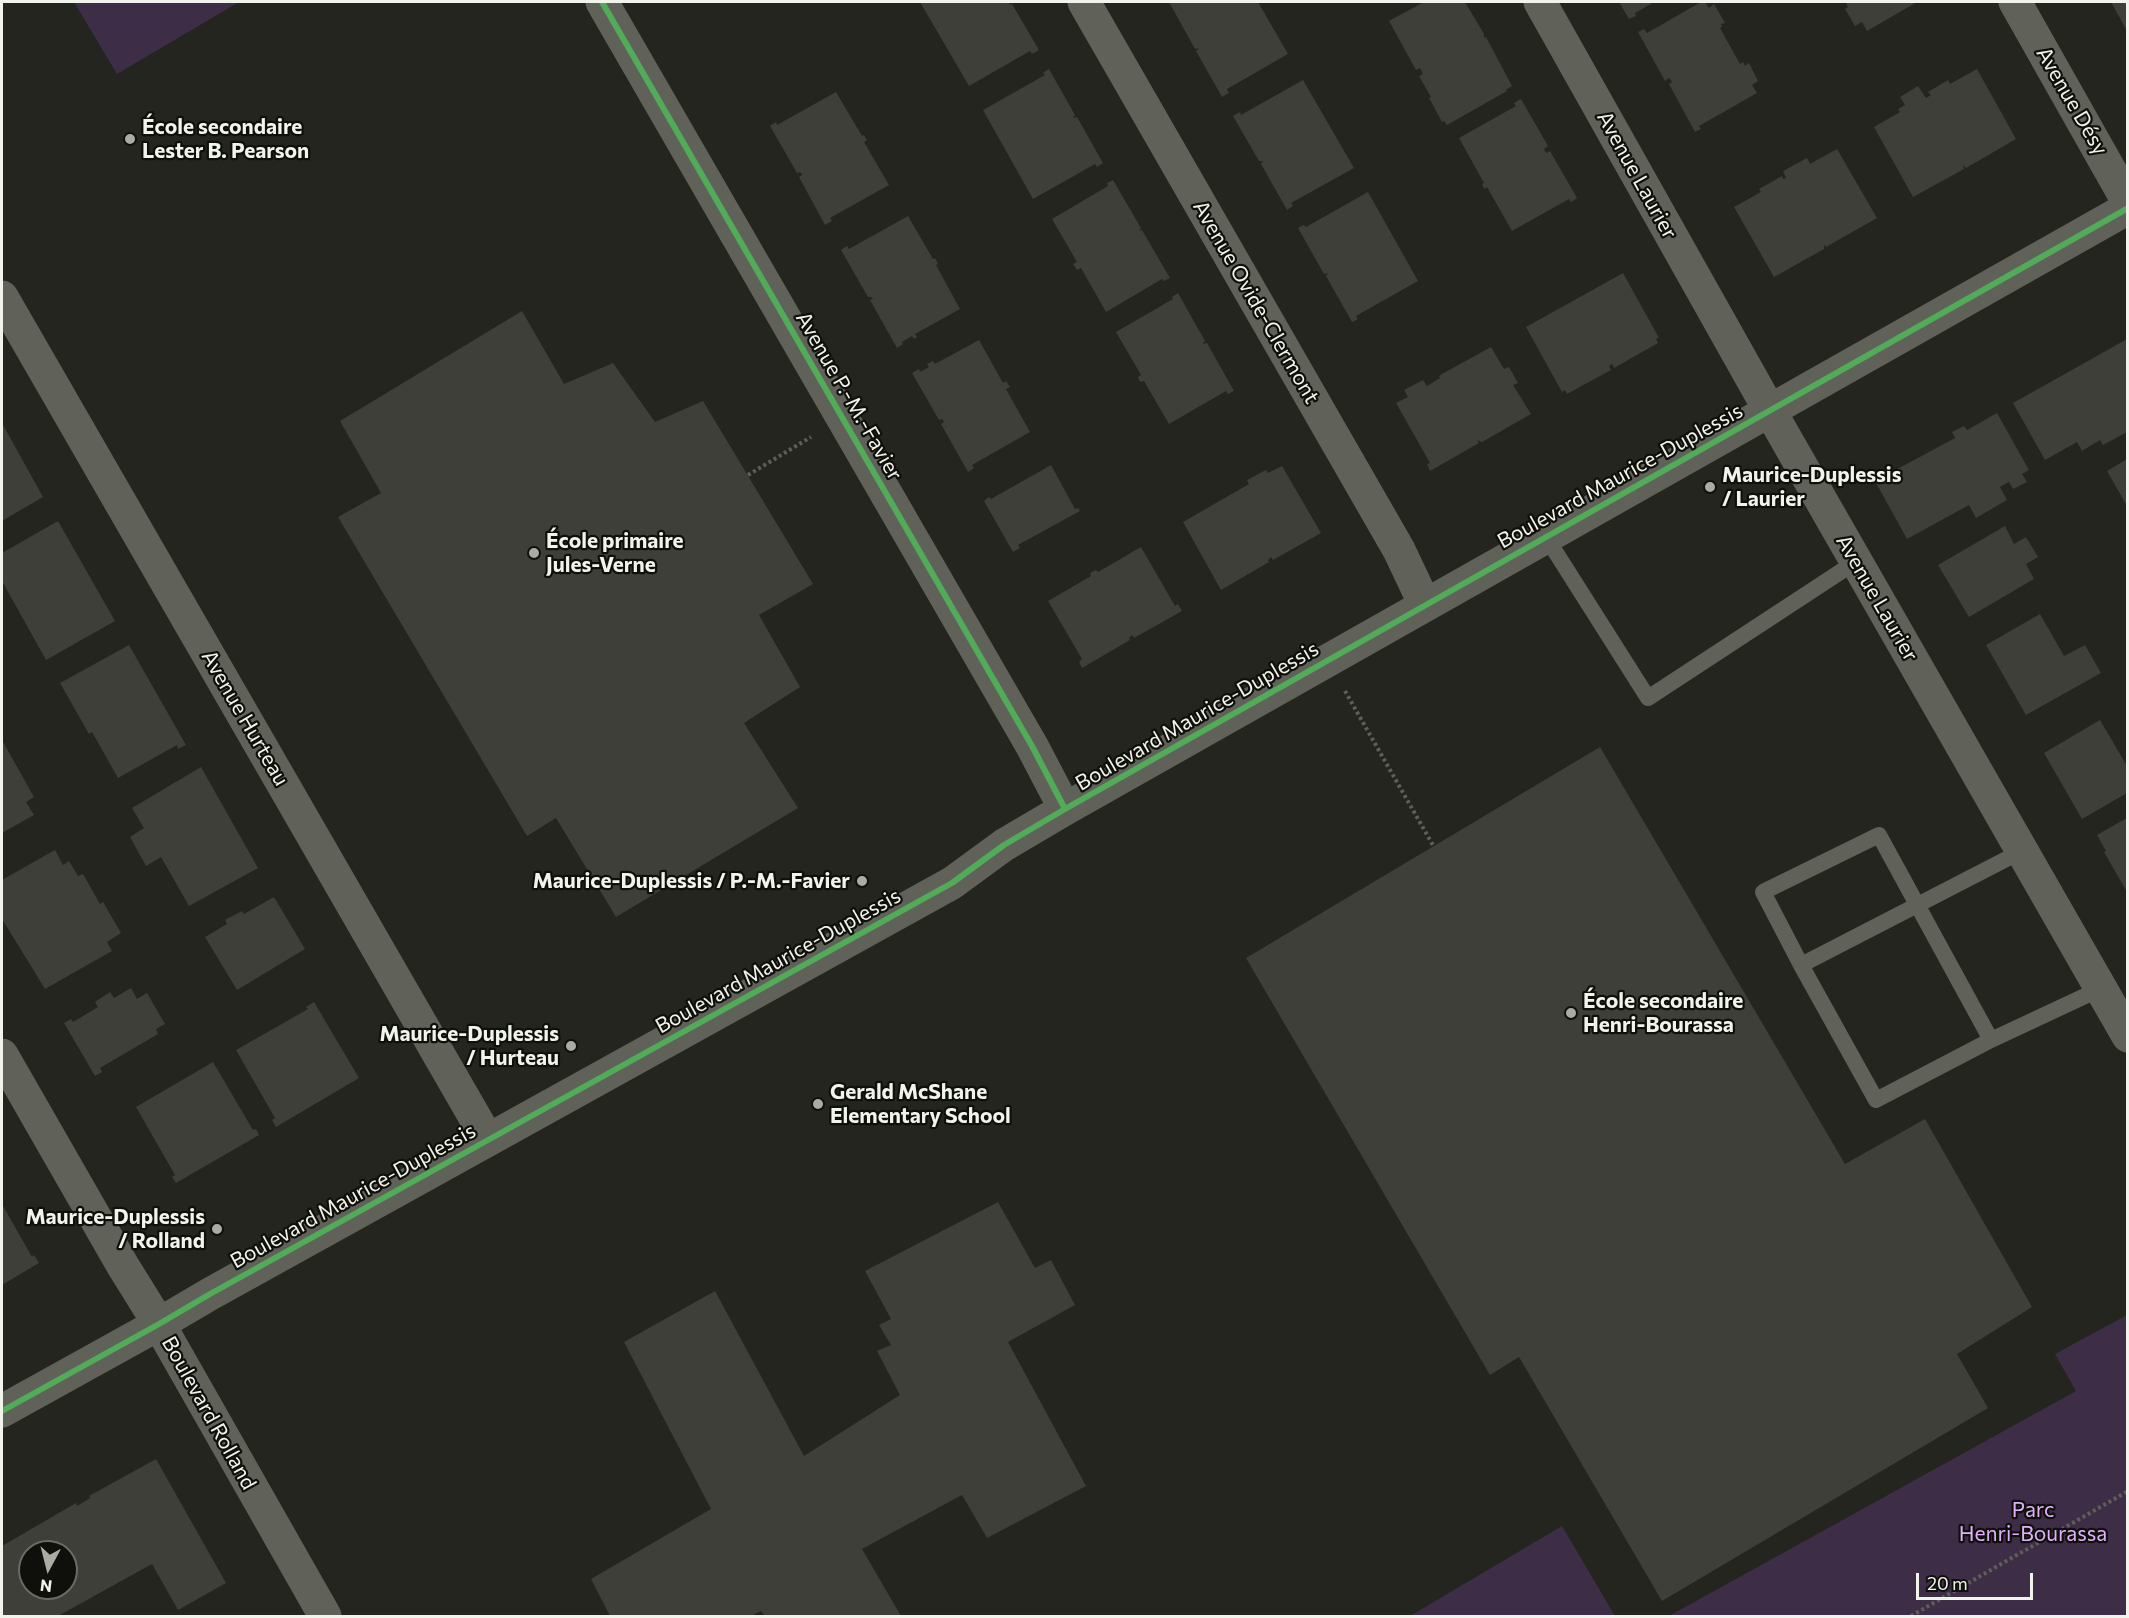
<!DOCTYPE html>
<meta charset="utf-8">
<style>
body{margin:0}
#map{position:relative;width:2129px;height:1618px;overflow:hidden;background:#24251e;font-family:Commissioner,sans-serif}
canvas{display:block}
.frame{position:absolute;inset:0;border:3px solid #f1f4eb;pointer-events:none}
.north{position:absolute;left:18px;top:1540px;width:60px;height:60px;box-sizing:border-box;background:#0f100b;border:2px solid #696b65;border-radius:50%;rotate:187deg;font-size:16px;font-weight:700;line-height:24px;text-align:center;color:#f1f4eb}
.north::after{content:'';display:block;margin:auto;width:21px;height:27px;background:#a9aca3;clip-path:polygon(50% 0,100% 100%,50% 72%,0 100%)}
.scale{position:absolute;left:1916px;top:1573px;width:117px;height:27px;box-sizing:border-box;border:3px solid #f1f4eb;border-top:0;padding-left:8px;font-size:18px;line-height:21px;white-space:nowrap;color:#f1f4eb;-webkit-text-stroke:4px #0f100b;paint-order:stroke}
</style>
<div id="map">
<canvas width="2129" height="1618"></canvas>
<div class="frame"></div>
<div class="north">N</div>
<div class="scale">20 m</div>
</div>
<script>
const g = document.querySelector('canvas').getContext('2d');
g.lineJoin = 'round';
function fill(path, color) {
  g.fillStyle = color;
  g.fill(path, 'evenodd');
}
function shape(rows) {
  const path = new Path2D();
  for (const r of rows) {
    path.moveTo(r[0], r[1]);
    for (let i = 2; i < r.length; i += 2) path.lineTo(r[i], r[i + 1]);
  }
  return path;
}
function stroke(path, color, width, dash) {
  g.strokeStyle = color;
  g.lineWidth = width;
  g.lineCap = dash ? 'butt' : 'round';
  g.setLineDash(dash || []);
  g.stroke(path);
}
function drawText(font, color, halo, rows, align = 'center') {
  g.font = font + ' Commissioner,sans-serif';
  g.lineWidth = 4.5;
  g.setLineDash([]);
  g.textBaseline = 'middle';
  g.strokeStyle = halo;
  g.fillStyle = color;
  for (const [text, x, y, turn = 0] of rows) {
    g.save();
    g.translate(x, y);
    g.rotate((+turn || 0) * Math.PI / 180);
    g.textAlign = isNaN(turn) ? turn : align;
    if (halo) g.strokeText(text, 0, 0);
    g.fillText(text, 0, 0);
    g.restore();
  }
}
fill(shape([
 [74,2,239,2,117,74],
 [2127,1315,2127,1616,1669,1616,2076,1391,2055,1354],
 [1562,1526,1615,1616,1410,1616]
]), '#3e2d47');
fill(shape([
 [920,2,1011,2,1009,5,1012,4,1039,50,1032,54,1030,51,969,86],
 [1169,2,1258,2,1288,54,1227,89,1229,93,1222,97,1196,51,1199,48,1195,49],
 [1424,2,1465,2,1484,34,1484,38,1486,37,1512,86,1506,90,1507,91,1447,125,1444,121,1442,122,1429,98,1431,97,1419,76,1423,74,1420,68,1416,70,1389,21],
 [1619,2,1654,2,1635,13,1636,16,1629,19],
 [1701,2,1705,2,1709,8,1714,4,1725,23,1721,24,1722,27,1720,28,1740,64,1743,62,1745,66,1749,63,1758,81,1752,85,1757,93,1699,126,1701,129,1695,132,1669,84,1672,82,1671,80,1669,78,1665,81,1638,32,1644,29,1647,33],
 [1848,2,1917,2,1867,31,1862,22,1855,26,1845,9,1848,7,1846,4],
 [2111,2,2127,2,2127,31],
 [1049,69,1075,115,1073,118,1077,117,1103,163,1097,167,1095,164,1033,199,983,110,1045,75,1043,73],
 [1977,69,2016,139,1966,168,1963,165,1964,169,1913,197,1874,127,1900,112,1898,109,1905,105,1900,97,1918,86,1926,98,1931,95,1928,92,1948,80,1950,84],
 [1303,80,1354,168,1291,203,1293,206,1287,210,1261,164,1263,161,1259,161,1233,116,1240,112,1241,115],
 [836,92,862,136,864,135,867,140,864,142,889,185,830,218,832,221,825,225,799,177,802,175,801,173,800,172,797,173,770,126,776,122,777,125],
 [1521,99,1548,146,1544,149,1545,151,1547,153,1550,151,1577,198,1571,202,1569,199,1512,231,1487,187,1484,189,1482,184,1484,183,1459,138,1516,106,1514,103],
 [1837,149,1877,218,1826,247,1824,245,1824,249,1774,277,1734,207,1761,192,1759,189,1782,176,1783,179,1786,178,1783,171,1807,158,1810,164],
 [1113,180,1141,228,1139,231,1142,230,1170,278,1164,281,1162,279,1106,312,1081,268,1077,270,1073,264,1077,262,1052,219,1108,186,1107,183],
 [1368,192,1418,281,1356,316,1358,319,1352,322,1326,276,1328,273,1324,274,1298,228,1304,225,1306,227],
 [908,216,933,259,935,258,938,264,936,265,960,309,915,334,917,337,914,339,912,336,902,342,903,344,897,348,870,300,873,299,871,297,868,297,841,250,847,246,849,249],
 [1623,273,1659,338,1656,339,1658,343,1614,368,1612,364,1609,366,1611,370,1567,394,1565,390,1562,392,1526,327],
 [1178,293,1205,341,1202,344,1207,343,1234,391,1228,394,1226,391,1169,424,1144,381,1141,382,1139,380,1138,377,1141,375,1116,332,1173,299,1172,297],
 [522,311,564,384,613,363,655,422,703,401,813,584,759,615,800,687,744,723,798,808,616,917,556,818,527,836,338,517,381,493,340,421],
 [2127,339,2127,432,2103,445,2100,440,2082,451,2077,442,2045,460,2013,403],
 [979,340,1003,383,1006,381,1010,387,1006,389,1030,432,972,465,974,468,968,472,941,424,944,422,942,419,939,420,912,373,919,369,920,372,929,367,927,364,933,361,935,364],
 [1491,347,1504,369,1509,367,1518,383,1513,385,1531,414,1482,442,1477,440,1479,443,1430,471,1427,464,1430,463,1396,403,1408,397,1404,390,1423,380,1427,386,1440,378,1439,376,1442,374],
 [1997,413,2029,470,2022,474,2027,482,2013,489,2009,482,2000,487,2007,500,1976,518,1969,505,1907,539,1875,481,1955,438,1952,432,1964,426,1967,430],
 [2,423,43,497,2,521],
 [2127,459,2127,506,2107,471],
 [1051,465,1075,509,1078,508,1080,511,1018,545,1020,548,1013,552,984,501,989,497,991,499],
 [1282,466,1321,533,1273,560,1271,557,1268,560,1269,562,1221,590,1183,522,1249,484,1247,480,1266,470,1268,473],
 [58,521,115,621,46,660,2,581,2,553],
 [2005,526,2014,544,2026,537,2038,557,2026,564,2034,579,1969,617,1938,565],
 [1141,547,1175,606,1178,604,1182,611,1134,638,1132,635,1129,638,1130,640,1082,668,1079,662,1082,659,1048,601,1091,576,1090,573,1096,570,1098,572],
 [2040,614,2064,656,2085,645,2101,673,2026,715,1986,645],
 [129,645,186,745,178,749,177,745,118,778,92,732,89,734,60,683],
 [2100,720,2127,766,2127,793,2082,819,2044,753],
 [2,740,34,797,26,802,34,815,2,833],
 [1600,747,1845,1164,1925,1119,2032,1307,1957,1354,1988,1408,1662,1601,1519,1357,1490,1375,1246,958],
 [201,767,258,868,189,906,161,857,146,866,130,837,144,828,132,808],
 [2127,818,2127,892,2104,852,2106,851,2097,835],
 [55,850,63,865,69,861,78,876,83,874,100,904,103,902,121,933,107,942,112,951,45,989,2,919,2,880],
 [274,897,305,949,237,990,205,937,227,924,225,920,242,911,244,914],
 [131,988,137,999,147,993,165,1024,156,1029,158,1034,100,1068,102,1072,95,1076,64,1023,71,1019,73,1022,98,1007,95,1002,110,992,114,998],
 [314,1002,359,1078,276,1127,272,1120,275,1118,236,1050,308,1009,306,1007],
 [213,1062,253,1130,256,1129,259,1135,176,1183,172,1177,175,1175,136,1107],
 [998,1202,1035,1268,1051,1260,1075,1305,1008,1342,1086,1486,987,1538,962,1495,862,1549,901,1616,765,1616,761,1611,751,1616,610,1616,591,1579,711,1509,624,1342,715,1291,804,1456,900,1395,877,1351,891,1345,879,1325,891,1319,865,1271],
 [2,1204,32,1257,34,1255,39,1263,2,1285],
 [156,1459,226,1583,178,1610,152,1564,58,1616,2,1616,2,1546,76,1503,77,1506,90,1498,89,1496],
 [30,1552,66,1552,66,1588,30,1588]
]), '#3d3f38');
stroke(shape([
 [748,475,811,437],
 [1345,691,1434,847],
 [1911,1616,2128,1491]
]), '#5d5f58', 4, [3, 3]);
stroke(shape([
 [1546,537,1648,698,1857,561],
 [2022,851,1801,965,1876,1100,1991,1040,2100,989],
 [1801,965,1763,892,1879,835,1991,1040]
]), '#606159', 16);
stroke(shape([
 [602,2,1032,746,1065,809],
 [1084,2,1399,550,1425,605],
 [1540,2,1770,411,2128,1036],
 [2015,2,2128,202],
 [2,297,488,1140],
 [2,1055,123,1266,159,1324,325,1616],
 [2,1411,159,1324,210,1294,952,883,1004,845,1065,809,2128,208]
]), '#606159', 33);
stroke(shape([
 [602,2,1032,746,1065,809],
 [2,1411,159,1324,210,1294,952,883,1004,845,1065,809,2128,208]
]), '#51ab58', 6);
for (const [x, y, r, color] of [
 [130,139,6,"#a9aca3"],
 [1710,487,6,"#a9aca3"],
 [534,553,6,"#a9aca3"],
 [862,881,6,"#a9aca3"],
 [1571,1013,6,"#a9aca3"],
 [571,1046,6,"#a9aca3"],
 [818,1104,6,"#a9aca3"],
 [217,1229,6,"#a9aca3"]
]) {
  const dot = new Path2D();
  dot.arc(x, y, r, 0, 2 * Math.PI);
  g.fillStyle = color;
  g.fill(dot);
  stroke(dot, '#0f100b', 2);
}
drawText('21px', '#f1f4eb', '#0f100b', [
 ["Avenue Désy",2072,101,60],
 ["Avenue Laurier",1637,175,61],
 ["Avenue Ovide-Clermont",1256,302,60],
 ["Avenue P.-M.-Favier",849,396,60],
 ["Boulevard Maurice-Duplessis",1620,476,-29],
 ["Avenue Laurier",1877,598,60],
 ["Boulevard Maurice-Duplessis",1197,716,-30],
 ["Avenue Hurteau",245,718,60],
 ["Boulevard Maurice-Duplessis",778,961,-29],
 ["Boulevard Maurice-Duplessis",353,1196,-29],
 ["Boulevard Rolland",209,1413,61]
]);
drawText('bold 21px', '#f1f4eb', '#0f100b', [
 ["École secondaire",142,127],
 ["Lester B. Pearson",142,151],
 ["Maurice-Duplessis",1722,475],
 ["/ Laurier",1722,499],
 ["École primaire",546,541],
 ["Jules-Verne",546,565],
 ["Maurice-Duplessis / P.-M.-Favier",850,881,"right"],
 ["École secondaire",1583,1001],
 ["Henri-Bourassa",1583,1025],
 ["Maurice-Duplessis",559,1034,"right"],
 ["/ Hurteau",559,1058,"right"],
 ["Gerald McShane",830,1092],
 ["Elementary School",830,1116],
 ["Maurice-Duplessis",205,1217,"right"],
 ["/ Rolland",205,1241,"right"]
], 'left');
drawText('21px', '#e2affd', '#0f100b', [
 ["Parc",2033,1510],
 ["Henri-Bourassa",2033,1534]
]);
</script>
